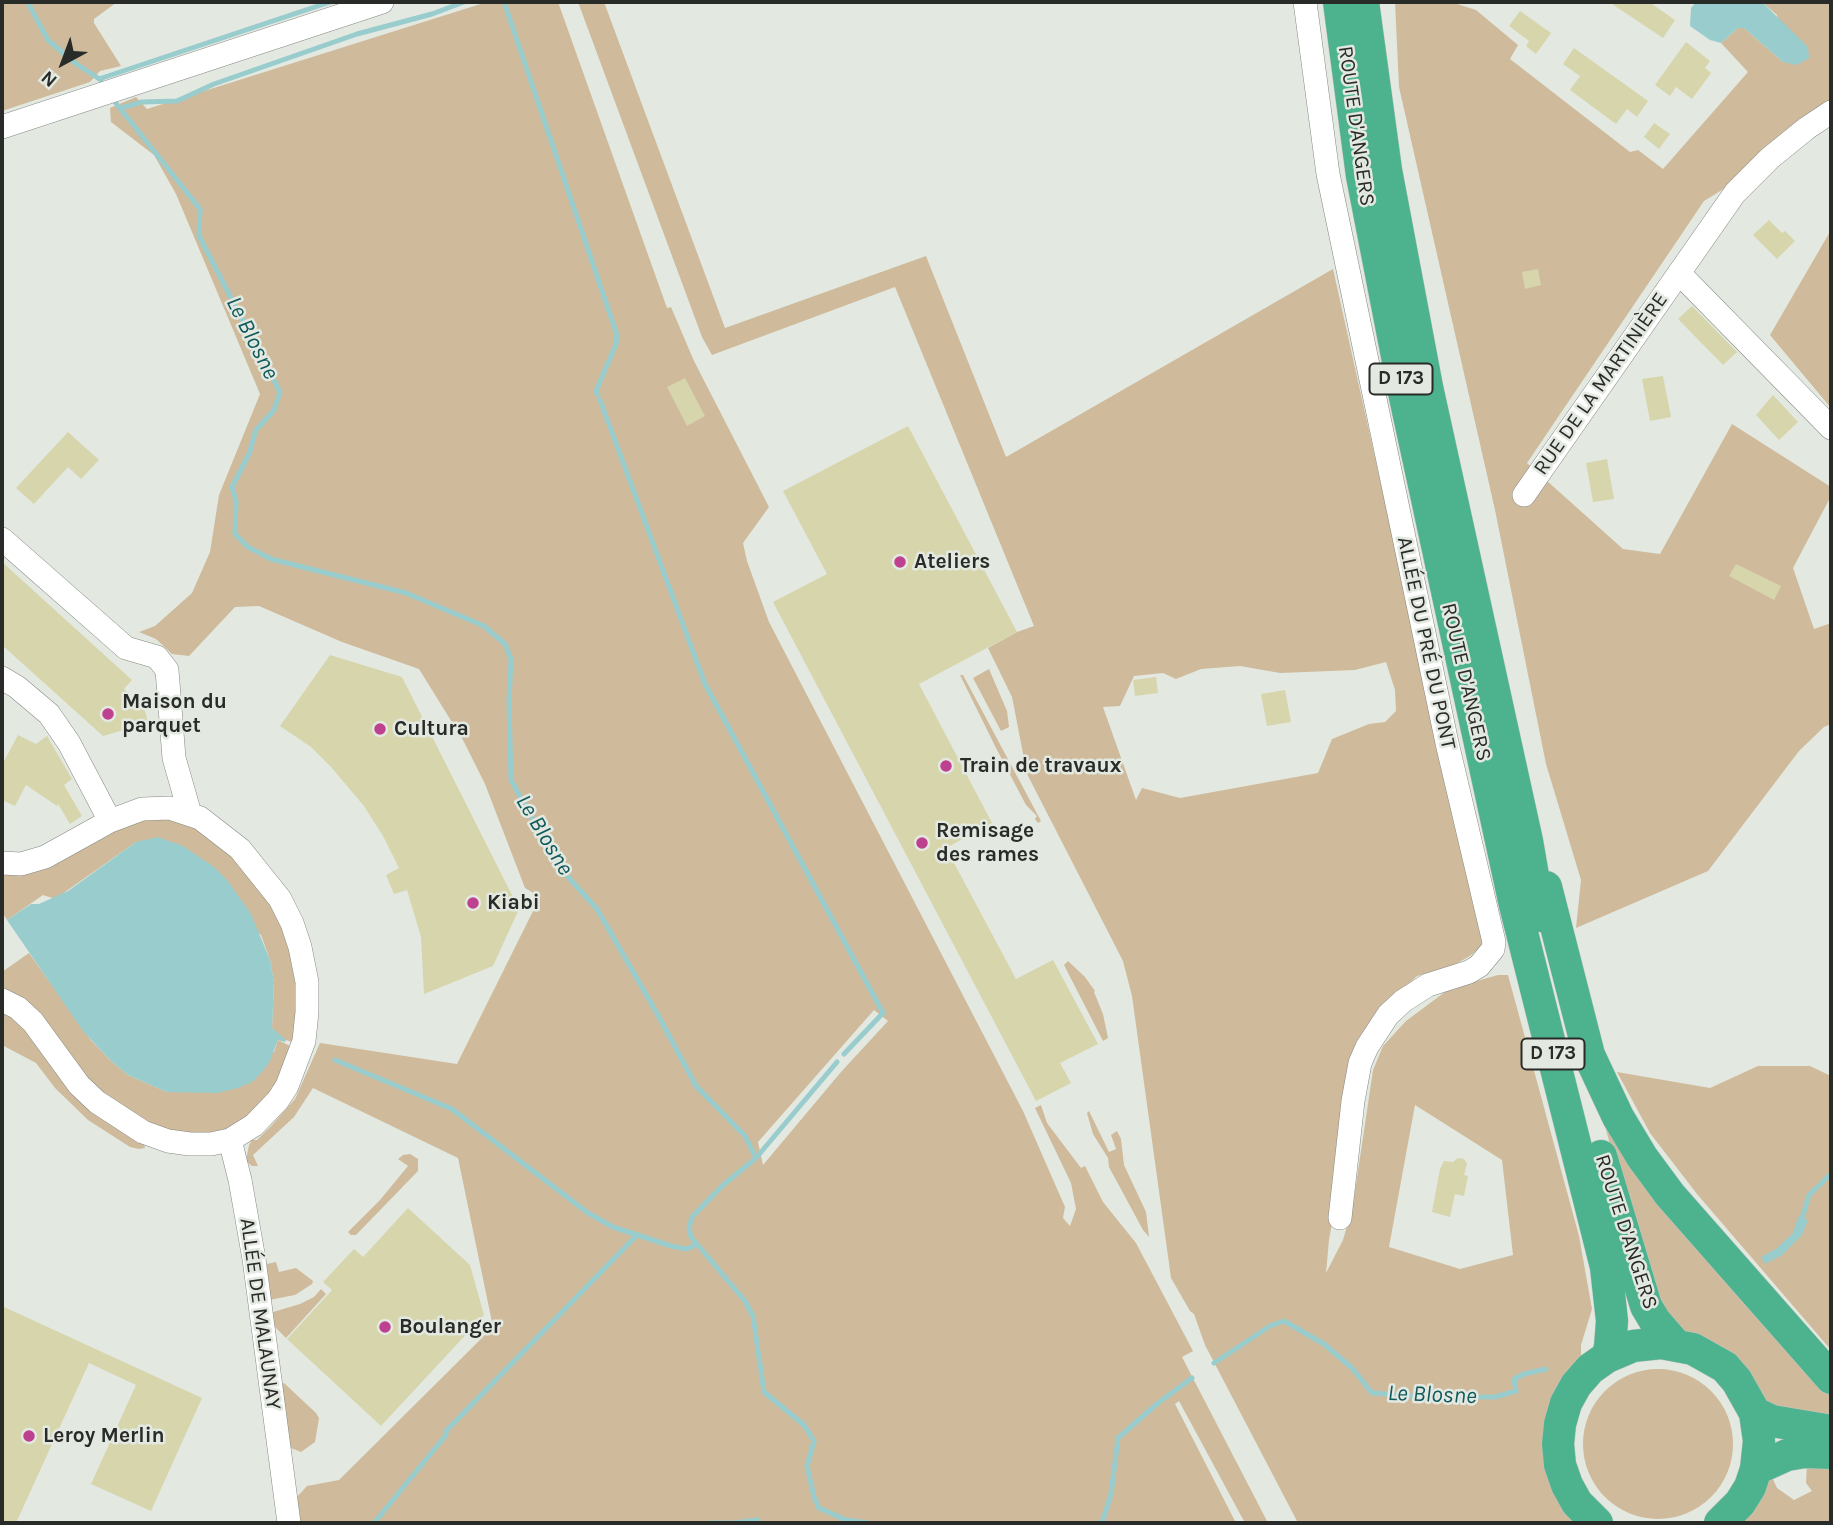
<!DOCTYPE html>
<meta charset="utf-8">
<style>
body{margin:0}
#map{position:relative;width:1833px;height:1525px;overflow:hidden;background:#e3e9e1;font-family:Karla,sans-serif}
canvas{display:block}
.frame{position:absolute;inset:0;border:4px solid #292b28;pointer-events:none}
.north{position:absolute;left:28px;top:28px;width:70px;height:70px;-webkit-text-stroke:5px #e3e9e1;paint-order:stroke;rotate:221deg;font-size:19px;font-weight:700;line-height:28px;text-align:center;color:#292b28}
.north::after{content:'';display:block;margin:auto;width:24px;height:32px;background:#292b28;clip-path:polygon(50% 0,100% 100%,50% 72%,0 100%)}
</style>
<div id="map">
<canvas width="1833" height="1525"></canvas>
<div class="frame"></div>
<div class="north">N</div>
</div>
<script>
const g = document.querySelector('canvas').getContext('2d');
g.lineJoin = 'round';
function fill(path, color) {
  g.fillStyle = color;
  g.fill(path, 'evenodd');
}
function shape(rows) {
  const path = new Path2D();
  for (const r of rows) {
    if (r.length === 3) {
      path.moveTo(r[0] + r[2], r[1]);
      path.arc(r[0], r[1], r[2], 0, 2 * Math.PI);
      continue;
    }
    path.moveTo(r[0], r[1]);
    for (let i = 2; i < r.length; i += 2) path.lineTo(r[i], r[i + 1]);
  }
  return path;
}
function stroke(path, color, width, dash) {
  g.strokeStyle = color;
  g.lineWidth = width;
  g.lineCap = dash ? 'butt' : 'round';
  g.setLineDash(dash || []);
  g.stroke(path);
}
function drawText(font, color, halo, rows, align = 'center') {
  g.font = font + ' Karla,sans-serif';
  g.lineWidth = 5;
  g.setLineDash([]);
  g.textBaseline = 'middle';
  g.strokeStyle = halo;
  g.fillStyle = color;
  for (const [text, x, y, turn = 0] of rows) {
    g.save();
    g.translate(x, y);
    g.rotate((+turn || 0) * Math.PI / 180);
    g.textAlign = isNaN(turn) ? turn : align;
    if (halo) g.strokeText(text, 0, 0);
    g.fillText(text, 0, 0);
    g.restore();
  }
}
fill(shape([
 [2,2,117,2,94,19,94,23,121,66,100,71,90,82,2,111],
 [487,2,558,2,667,308,671,307,694,361,769,507,743,543,747,561,769,622,1023,1111,1065,1207,1063,1218,1070,1226,1076,1209,1071,1183,1035,1108,1041,1105,1047,1123,1081,1168,1085,1166,1103,1202,1136,1243,1193,1351,1182,1357,1268,1523,1245,1523,1179,1401,1175,1404,1236,1523,300,1523,297,1497,307,1486,339,1480,493,1327,458,1158,313,1088,294,1117,253,1155,258,1166,252,1166,246,1161,249,1145,252,1140,257,1140,272,1125,295,1099,320,1043,457,1064,540,897,525,888,485,784,463,740,419,669,342,642,259,606,235,607,189,656,172,654,156,639,139,632,155,626,192,593,210,552,219,495,260,394,176,194,154,155,111,122,110,108,136,97,147,109],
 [874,1010,888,1021,841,1072,763,1165,758,1142],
 [578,2,604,2,725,328,926,256,1006,457,1333,269,1410,615,1487,942,1470,956,1452,966,1417,976,1389,1003,1365,1038,1329,1240,1326,1273,1343,1240,1353,1205,1373,1070,1383,1046,1406,1021,1449,989,1498,975,1508,975,1579,1236,1592,1309,1581,1345,1581,1364,1560,1395,1581,1523,1298,1523,1205,1345,1194,1314,1190,1311,1171,1278,1132,996,1123,961,1027,774,1012,697,988,648,1017,632,1034,626,895,287,712,355,702,337],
 [1386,662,1395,690,1396,711,1385,722,1369,724,1332,739,1318,773,1180,798,1142,788,1136,800,1103,707,1120,706,1134,676,1163,673,1176,679,1201,669,1240,666,1280,673,1355,670],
 [1415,1105,1502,1160,1513,1255,1460,1269,1389,1247],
 [1395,2,1451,2,1476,10,1518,45,1510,59,1630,152,1638,150,1663,169,1748,72,1721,43,1738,28,1744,28,1783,62,1777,15,1762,2,1831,2,1831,105,1735,182,1704,201,1527,463,1623,549,1660,554,1732,424,1831,487,1831,496,1793,568,1814,629,1831,623,1831,724,1824,727,1799,751,1708,871,1576,928,1581,880,1546,764,1495,510,1399,87],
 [1831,230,1831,408,1770,335],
 [989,669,1007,711,1009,727,1001,731,973,678],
 [960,675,963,675,1041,821,1038,823,1035,819,1037,816,1026,805,996,748],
 [136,815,192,821,236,854,284,923,298,977,295,1043,283,1039,272,1028,274,982,270,960,261,935,136,842,55,899,43,895,7,920,2,912,2,872],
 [29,953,90,1039,110,1060,128,1075,167,1092,187,1092,274,1052,278,1040,294,1048,272,1098,230,1129,200,1135,153,1127,108,1101,2,989,2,972],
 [1068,961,1085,977,1095,991,1094,992,1103,1014,1108,1038,1103,1041,1064,965],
 [2,1009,143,1139,145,1148,139,1149,130,1147,88,1120,55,1088,36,1063,2,1045],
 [1758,1066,1810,1066,1831,1076,1831,1350,1697,1194,1650,1133,1617,1072,1710,1088],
 [1089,1111,1109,1152,1116,1149,1111,1135,1117,1131,1121,1139,1124,1165,1146,1212,1149,1237,1143,1230,1109,1167,1108,1158,1093,1134,1087,1113],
 [1604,1122,1831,1390,1831,1419,1773,1407,1683,1331,1658,1300,1620,1182],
 [410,1154,418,1159,418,1171,356,1235,351,1235,348,1232,380,1200,408,1166,398,1159,403,1155],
 [276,1262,279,1272,296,1268,313,1281,312,1284,295,1295,269,1300,264,1269,267,1264],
 [321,1289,326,1294,286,1338,269,1321,270,1314,273,1312,300,1304,314,1297],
 [1658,1444,75],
 [284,1383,316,1413,319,1418,315,1442,301,1452,291,1448,287,1441,282,1384],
 [1807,1464,1831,1466,1831,1523,1738,1523,1771,1475,1777,1488,1794,1500,1812,1491,1806,1483]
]), '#cfba9b');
fill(shape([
 [1696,2,1762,2,1808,47,1809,58,1797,65,1783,62,1744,28,1738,28,1721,43,1710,40,1690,26,1691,8],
 [158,837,183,846,214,867,227,880,251,914,270,960,274,982,272,1028,286,1040,285,1042,278,1040,269,1063,261,1073,252,1082,238,1088,217,1093,167,1092,128,1075,110,1060,83,1031,7,920,31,904,39,904,68,891,136,842],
 [1798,1217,1808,1220,1802,1235,1782,1255,1765,1264,1761,1257,1776,1249,1793,1233]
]), '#98cccd');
stroke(shape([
 [31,2,29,5,48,40,75,63,101,80],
 [504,2,617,335,616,344,596,391,598,395],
 [99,79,330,2],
 [115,102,200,209,199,236,280,392,274,410,256,430,249,454,232,487,236,501,235,534,248,547,271,559,406,593,484,626,505,644,511,659,509,702,511,780,560,868,597,909,659,1017,696,1086,745,1136,756,1158,722,1186,692,1217,689,1227,691,1237,745,1301,753,1316,764,1392,804,1425,814,1441,807,1466,814,1497,819,1508,846,1520,869,1523],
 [121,108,142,102,177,101,214,84,357,34,432,14,464,2],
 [600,400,705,684,883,1013,844,1054],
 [335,1060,452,1109,588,1213,613,1227,671,1246,687,1249,697,1244],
 [756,1158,837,1062],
 [1800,1225,1809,1195,1831,1174],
 [1214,1363,1270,1326,1284,1321,1324,1344,1352,1368,1372,1393,1424,1397,1495,1397,1516,1391,1514,1379,1524,1374,1546,1369],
 [374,1523,446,1435,446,1431,637,1235],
 [708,1523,732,1523],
 [734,1523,758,1520],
 [1099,1523,1103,1520,1111,1494,1118,1438,1158,1403,1192,1378]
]), '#98cccd', 5);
fill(shape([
 [1609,2,1649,2,1675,20,1663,38],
 [1520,11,1551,33,1536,54,1526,46,1529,41,1509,26],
 [1686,42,1710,61,1705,68,1711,73,1692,99,1676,87,1670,96,1655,85],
 [1574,48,1648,101,1637,117,1627,109,1616,124,1570,90,1580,76,1563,64],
 [1654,123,1670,134,1659,149,1644,137],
 [1769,220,1782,233,1785,231,1795,241,1777,259,1753,235],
 [1538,269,1541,285,1525,289,1522,272],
 [1692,306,1737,352,1723,365,1678,319],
 [1663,376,1671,417,1650,421,1642,379],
 [685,378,705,416,687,426,667,387],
 [1773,395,1798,422,1779,440,1756,415],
 [908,426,1017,632,919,684,992,823,946,848,1016,979,1053,960,1098,1044,1060,1063,1071,1083,1036,1101,773,602,827,574,783,491],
 [68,432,99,460,81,479,68,467,34,504,16,488],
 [1607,459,1614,499,1593,502,1586,463],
 [2,562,132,680,124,689,144,707,148,723,103,736,2,645],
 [1736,564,1781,586,1774,600,1729,576],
 [330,655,402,677,519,909,493,966,424,994,421,937,407,890,394,894,386,875,399,868,383,836,364,806,331,767,311,747,280,726],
 [1156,677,1158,693,1135,696,1133,680],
 [1285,690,1291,722,1267,726,1261,694],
 [18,735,36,744,47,736,72,779,64,785,82,816,70,824,58,804,57,806,26,785,15,806,2,800,2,765],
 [1458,1158,1464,1159,1467,1164,1464,1175,1468,1176,1464,1196,1455,1194,1450,1217,1432,1212,1440,1169,1444,1161,1453,1162],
 [408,1208,470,1265,484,1315,381,1426,287,1339,332,1290,323,1282,354,1249,363,1257],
 [2,1306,202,1398,151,1511,91,1484,136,1385,89,1363,16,1523,2,1523]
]), '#d6d5ac');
const minor = shape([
 [1305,2,1328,174,1447,743,1494,942,1493,949,1479,966,1469,972,1428,985,1403,1001,1388,1015,1367,1047,1360,1063,1353,1101,1340,1218],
 [2,127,382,2],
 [1679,273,1831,428],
 [1524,495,1735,193,1770,158,1807,128,1831,112],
 [2,539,126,648,157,657,167,670,174,758,190,814],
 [2,678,17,687,49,714,69,743,110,821],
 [2,863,21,864,45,857,110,821,142,809,170,808,200,818,240,849,280,899,292,923,300,947,307,982,307,1012,304,1041,287,1086,278,1100,254,1125,230,1140,211,1144,190,1144,168,1141,143,1132,97,1102,79,1085,33,1022,18,1008,2,1000],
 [230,1140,240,1180,254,1259,289,1523]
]);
const highway = shape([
 [1339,2,1362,176,1405,397,1515,905,1606,1267,1612,1321,1610,1347,1607,1357],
 [1363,2,1386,170,1427,387,1527,841,1540,916],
 [1546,887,1589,1055,1618,1117,1642,1157,1670,1195,1831,1378],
 [1601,1156,1646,1306,1655,1321,1675,1344],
 [1755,1413,1772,1421,1831,1431],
 [1756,1469,1787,1455,1805,1452,1831,1453],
 [1597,1523,1577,1503,1567,1485,1560,1465,1558,1444,1560,1424,1566,1403,1576,1385,1590,1369,1607,1357,1633,1346,1661,1343,1693,1349,1725,1367,1737,1381,1755,1413,1759,1441,1756,1469,1750,1487,1740,1503,1720,1523]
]);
stroke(minor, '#848982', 24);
stroke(highway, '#c3c4c3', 33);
stroke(minor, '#fff', 23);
stroke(highway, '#4db38f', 32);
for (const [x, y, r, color] of [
 [900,562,7,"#be418f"],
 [108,714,7,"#be418f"],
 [380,729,7,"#be418f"],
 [946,766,7,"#be418f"],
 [922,843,7,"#be418f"],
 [473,903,7,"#be418f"],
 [385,1327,7,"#be418f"],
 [29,1436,7,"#be418f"]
]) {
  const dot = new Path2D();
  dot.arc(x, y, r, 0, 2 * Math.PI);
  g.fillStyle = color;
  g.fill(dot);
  stroke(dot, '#e3e9e1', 2.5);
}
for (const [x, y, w] of [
 [1401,379,63],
 [1553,1054,63]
]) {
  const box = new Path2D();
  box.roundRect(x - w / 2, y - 15.5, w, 31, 5);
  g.fillStyle = '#e3e9e1';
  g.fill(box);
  stroke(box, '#292b28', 2);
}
drawText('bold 19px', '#292b28', null, [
 ["D 173",1401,379],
 ["D 173",1553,1054]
]);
drawText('21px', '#292b28', '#e3e9e1', [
 ["ROUTE D'ANGERS",1356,126,82],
 ["RUE DE LA MARTINIÈRE",1601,384,-55],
 ["ALLÉE DU PRÉ DU PONT",1426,643,78],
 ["ROUTE D'ANGERS",1466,682,77],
 ["ROUTE D'ANGERS",1626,1232,72],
 ["ALLÉE DE MALAUNAY",260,1314,82]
]);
drawText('bold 21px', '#292b28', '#e3e9e1', [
 ["Ateliers",914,562],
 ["Maison du",122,702],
 ["parquet",122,726],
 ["Cultura",394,729],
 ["Train de travaux",960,766],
 ["Remisage",936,831],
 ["des rames",936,855],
 ["Kiabi",487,903],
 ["Boulanger",399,1327],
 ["Leroy Merlin",43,1436]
], 'left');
drawText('italic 23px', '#115a5c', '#e3e9e1', [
 ["Le Blosne",252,338,63],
 ["Le Blosne",544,835,59],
 ["Le Blosne",1432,1395,2]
]);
</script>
